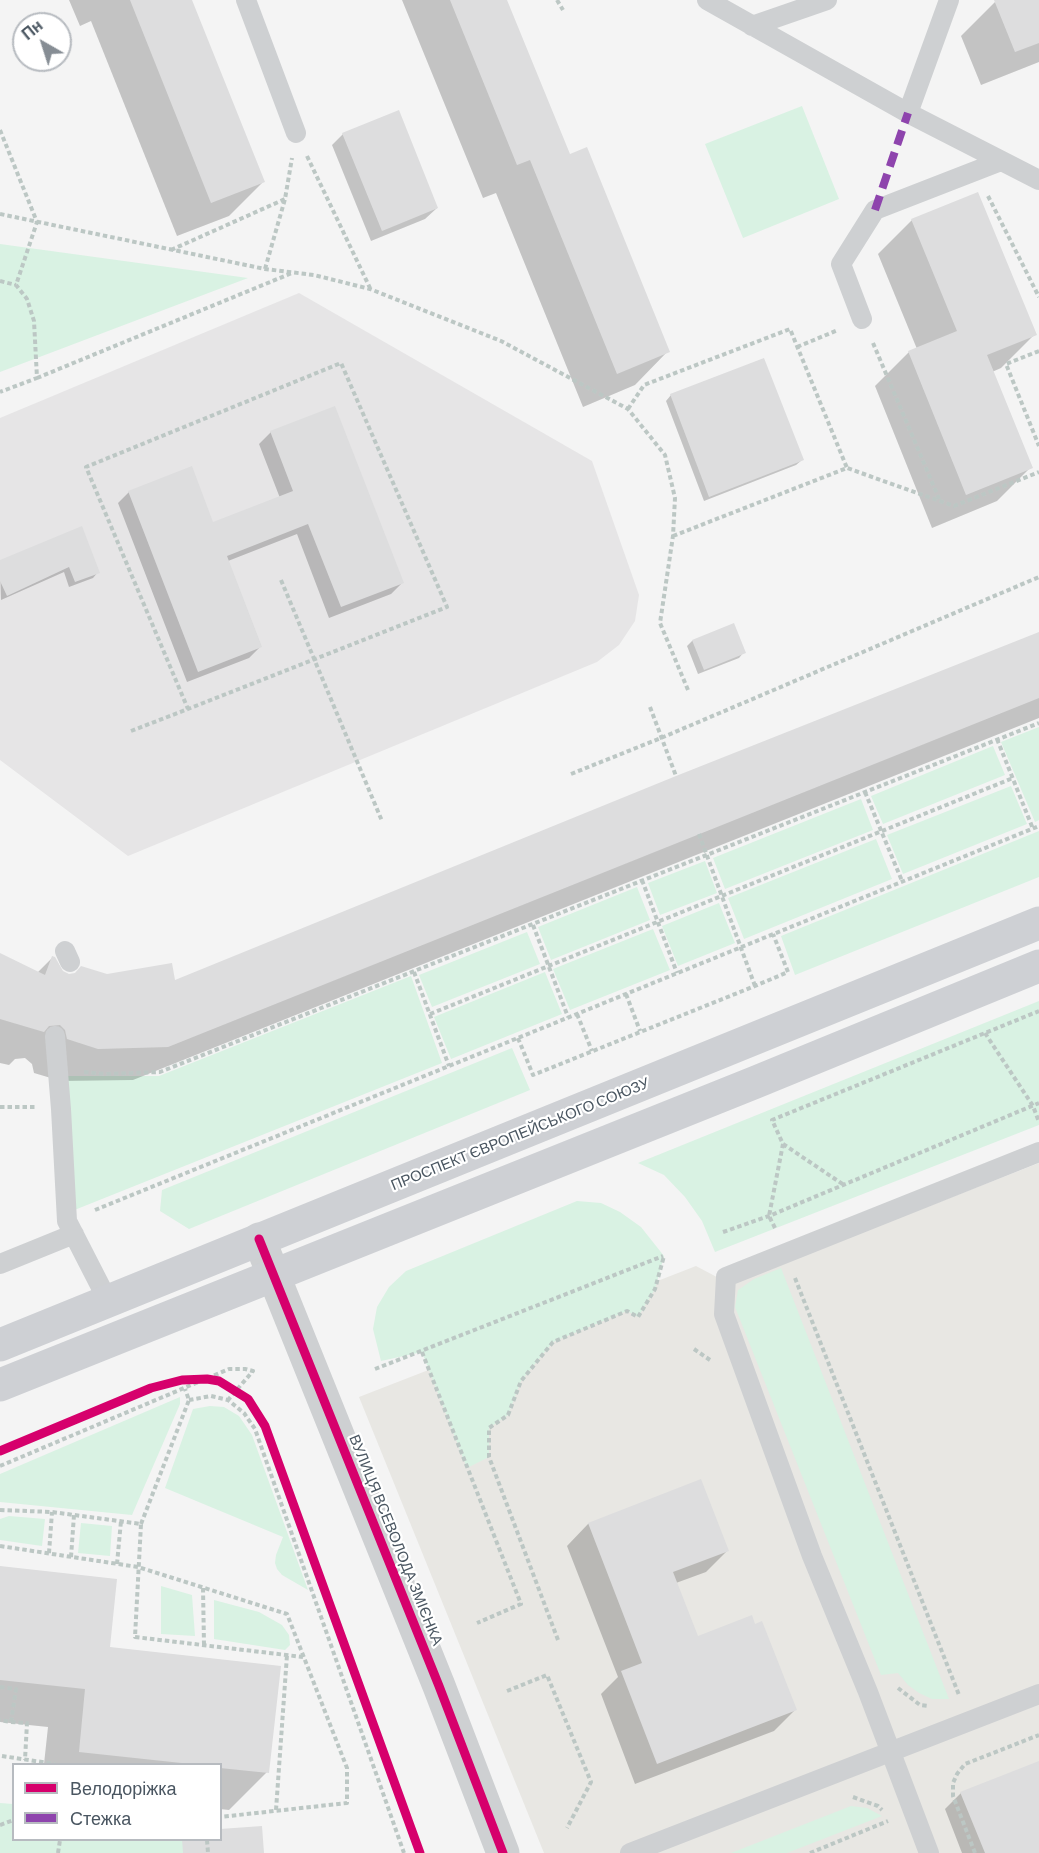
<!DOCTYPE html>
<meta charset="utf-8">
<style>
body{margin:0}
#map{position:relative;width:1039px;height:1853px;overflow:hidden;background:#f4f4f4;font-family:Barlow,sans-serif}
canvas{display:block}
.legend{position:absolute;left:12px;top:1763px;width:210px;height:78px;box-sizing:border-box;background:#fff;border:2px solid #b7bbc0;margin:0;padding:8px 10px;list-style:none;font-size:18px;color:#4a5661}
.legend li{display:flex;align-items:center;gap:12px;height:30px}
.legend b{width:30px;border:2px solid #b7bbc0}
.north{position:absolute;left:12px;top:12px;width:60px;height:60px;box-sizing:border-box;background:#fff;border:2px solid #b7bbc0;border-radius:50%;rotate:321deg;font-size:16px;font-weight:700;line-height:24px;text-align:center;color:#4a5661}
.north::after{content:'';display:block;margin:auto;width:21px;height:27px;background:#868d94;clip-path:polygon(50% 0,100% 100%,50% 72%,0 100%)}
</style>
<div id="map">
<canvas width="1039" height="1853"></canvas>
<ul class="legend">
<li><b style="height:8px;background:#d6006c"></b>Велодоріжка</li>
<li><b style="height:8px;background:#8e44ad"></b>Стежка</li>
</ul>
<div class="north">Пн</div>
</div>
<script>
const g = document.querySelector('canvas').getContext('2d');
g.lineJoin = 'round';
function fill(path, color) {
  g.fillStyle = color;
  g.fill(path, 'evenodd');
}
function shape(rows) {
  const path = new Path2D();
  for (const r of rows) {
    path.moveTo(r[0], r[1]);
    for (let i = 2; i < r.length; i += 2) path.lineTo(r[i], r[i + 1]);
  }
  return path;
}
function stroke(path, color, width, dash) {
  g.strokeStyle = color;
  g.lineWidth = width;
  g.lineCap = dash ? 'butt' : 'round';
  g.setLineDash(dash || []);
  g.stroke(path);
}
function drawText(font, color, halo, rows, align = 'center') {
  g.font = font + ' Barlow,sans-serif';
  g.lineWidth = 4.5;
  g.setLineDash([]);
  g.textBaseline = 'middle';
  g.strokeStyle = halo;
  g.fillStyle = color;
  for (const [text, x, y, turn = 0] of rows) {
    g.save();
    g.translate(x, y);
    g.rotate((+turn || 0) * Math.PI / 180);
    g.textAlign = isNaN(turn) ? turn : align;
    if (halo) g.strokeText(text, 0, 0);
    g.fillText(text, 0, 0);
    g.restore();
  }
}
fill(shape([
 [1039,1163,1039,1853,544,1853,359,1397,696,1266,730,1284]
]), '#e8e7e3');
fill(shape([
 [299,293,592,461,639,595,635,621,619,645,597,662,128,856,0,760,0,418]
]), '#e6e5e6');
fill(shape([
 [802,106,839,199,743,238,705,144],
 [0,244,248,278,0,372],
 [1039,727,1039,820,1035,822,1001,742],
 [993,746,1005,775,883,824,871,796],
 [1011,786,1027,824,903,874,887,835],
 [861,799,873,830,725,889,713,858],
 [1039,831,1039,877,795,975,781,936],
 [876,839,892,879,744,939,728,898],
 [705,861,717,893,660,915,648,883],
 [637,887,650,920,551,960,538,927],
 [719,903,735,943,678,966,662,926],
 [653,929,670,970,570,1010,553,969],
 [527,932,540,964,432,1007,419,975],
 [545,972,562,1014,451,1059,434,1017],
 [411,976,442,1063,72,1211,64,1076,159,1076],
 [1039,1001,1039,1125,715,1252,702,1221,685,1197,664,1175,638,1163],
 [512,1048,530,1090,189,1229,160,1211,162,1190],
 [577,1201,601,1203,620,1212,641,1227,664,1256,655,1289,638,1317,627,1311,553,1342,521,1381,508,1415,489,1428,489,1457,467,1468,422,1352,381,1361,373,1329,377,1307,389,1287,406,1271],
 [781,1268,949,1699,932,1699,919,1693,908,1685,898,1673,881,1675,735,1307,738,1290,754,1279],
 [180,1397,180,1404,132,1515,0,1502,0,1474],
 [210,1406,224,1407,239,1416,252,1435,308,1590,282,1575,277,1569,275,1563,276,1555,283,1537,165,1488,193,1409],
 [9,1516,45,1519,42,1546,0,1540,0,1519],
 [81,1523,112,1526,110,1556,78,1553],
 [161,1586,192,1595,195,1636,161,1634],
 [214,1600,259,1612,282,1625,289,1635,290,1645,285,1650,214,1639],
 [13,1800,14,1840,197,1840,198,1853,0,1853,0,1803,13,1804],
 [851,1806,867,1808,882,1816,787,1853,731,1853]
]), '#d9f2e3');
fill(shape([
 [69,0,191,0,263,182,229,216,177,236,91,21,80,26],
 [402,0,505,0,569,156,668,351,635,385,583,407,496,193,483,198],
 [1000,0,1039,0,1039,62,981,85,961,36,995,2],
 [343,134,437,208,425,219,371,241,332,145],
 [912,220,1035,334,1001,368,992,372,1031,467,997,501,932,528,875,386,909,352,917,349,878,254],
 [671,395,802,460,796,465,704,501,666,401],
 [271,432,402,583,391,594,329,618,297,534,228,561,261,646,249,658,187,682,118,503,129,492,213,524,280,498,259,444],
 [81,528,98,572,93,578,69,587,64,572,1,600,0,561],
 [733,625,744,652,739,658,698,674,687,646,692,641],
 [1039,634,1039,718,133,1080,61,1081,34,1073,32,1064,25,1058,15,1059,9,1065,0,1063,0,954,37,973,52,958,62,973,69,975,107,975,174,982],
 [700,1481,727,1551,706,1572,676,1583,697,1638,795,1710,774,1731,635,1784,601,1694,618,1677,567,1546,588,1524],
 [0,1567,108,1648,267,1772,229,1810,220,1809,220,1764,44,1764,48,1727,0,1722],
 [1039,1763,1039,1853,962,1853,945,1809,961,1793]
]), '#0003');
fill(shape([
 [130,0,192,0,265,182,211,203],
 [450,0,507,0,570,154,587,147,670,352,617,374,530,160,517,165],
 [994,0,1039,0,1039,43,1015,52],
 [399,110,438,208,382,231,342,133],
 [978,192,1037,335,987,355,1033,468,966,495,908,351,957,331,911,219],
 [764,358,804,460,709,497,670,394],
 [335,406,404,583,341,607,308,524,227,556,262,647,198,672,128,491,192,466,213,522,293,491,270,431],
 [82,526,100,573,75,582,69,567,7,596,0,581,0,560],
 [734,623,746,653,704,670,692,640],
 [1039,632,1039,698,168,1047,98,1049,67,1039,65,1030,60,1025,49,1026,44,1032,0,1019,0,953,45,975,52,956,55,957,63,971,69,974,75,973,81,966,107,974,172,963,175,980,676,776],
 [701,1479,729,1551,673,1572,698,1636,752,1615,755,1624,762,1621,797,1710,657,1764,621,1671,642,1663,588,1523],
 [0,1566,117,1579,110,1647,281,1666,269,1773,220,1768,220,1764,191,1764,79,1752,85,1689,0,1680],
 [1039,1761,1039,1853,985,1853,960,1792],
 [262,1826,264,1853,183,1853,182,1839,220,1839,220,1829]
]), '#ddddde');
stroke(shape([
 [557,0,563,10],
 [0,130,37,222,16,285,27,299,34,321,37,378,0,392],
 [307,156,370,288],
 [988,196,1039,297],
 [0,214,265,269,314,275,370,289,501,341,628,409,665,455,675,498,673,536,660,623,688,690],
 [171,250,285,199],
 [265,269,285,199,292,158],
 [0,281,16,285],
 [873,343,940,501],
 [797,347,838,330],
 [1039,351,1006,364,1039,446],
 [37,378,292,273],
 [628,409,644,385,790,329,847,468],
 [673,536,847,468,954,506,1039,472],
 [281,580,382,821],
 [650,707,676,776],
 [131,731,188,709,447,607,341,363,86,467,188,709],
 [997,739,1033,829],
 [571,774,661,738,1039,577],
 [865,792,902,881],
 [699,834,755,986],
 [642,880,677,973],
 [533,925,568,1017],
 [414,972,449,1066],
 [626,994,640,1031],
 [430,1014,1013,778],
 [577,1014,592,1051],
 [985,1033,1033,1106,1039,1122],
 [518,1038,533,1075,755,986,788,972,773,934],
 [84,1072,105,1074,160,1072,1039,723],
 [0,1107,35,1107],
 [783,1144,844,1185],
 [95,1210,1039,826],
 [775,1228,769,1216,783,1144,772,1120,1039,1011],
 [723,1232,769,1216,1039,1103],
 [795,1278,959,1695],
 [694,1349,710,1360],
 [422,1352,521,1604,477,1623],
 [375,1369,663,1256],
 [189,1400,211,1396,228,1400,244,1413,255,1429,404,1853],
 [0,1466,229,1369,245,1369,253,1371,228,1400],
 [0,1510,52,1512,141,1524,135,1637,303,1657],
 [141,1524,189,1400,185,1389],
 [0,1546,138,1567,287,1614,347,1768,347,1803,220,1817],
 [49,1553,52,1512],
 [71,1557,74,1515],
 [117,1564,121,1521],
 [203,1588,204,1645],
 [558,1640,489,1457,489,1428,508,1415,521,1381,553,1342,627,1311,638,1317,655,1289,664,1256],
 [0,1687,16,1689,11,1722,0,1720],
 [898,1688,920,1705,929,1706],
 [507,1691,547,1675,591,1782,567,1828],
 [11,1722,27,1723,25,1760],
 [2,1756,55,1764],
 [853,1797,878,1806,882,1810],
 [276,1810,287,1655],
 [0,1825,14,1820],
 [207,1840,208,1853],
 [58,1853,60,1840],
 [810,1853,888,1821],
 [975,1853,953,1796,953,1783,957,1774,965,1764,1039,1735]
]), '#bcc7c4', 4, [4.5, 3]);
stroke(shape([
 [246,0,296,133],
 [707,0,908,113,1039,180],
 [752,26,827,0],
 [908,113,949,0],
 [862,319,841,264,875,210,1001,161],
 [65,951,70,962],
 [55,1036,61,1109,67,1221,108,1301],
 [0,1264,74,1234],
 [630,1853,1039,1694],
 [929,1853,868,1692,812,1556,724,1314,726,1277,1039,1152]
]), '#ced0d2', 20);
stroke(shape([
 [259,1239,439,1686,503,1853]
]), '#ced0d2', 33);
stroke(shape([
 [0,1345,1039,923],
 [0,1385,756,1082,1039,966]
]), '#ced0d4', 33);
stroke(shape([
 [875,210,908,113]
]), '#8e44ad', 8, [15, 8]);
stroke(shape([
 [259,1239,439,1686,503,1853],
 [0,1451,151,1388,182,1380,207,1379,219,1381,248,1399,265,1426,420,1853]
]), '#d6006c', 9);
drawText('15px', '#4a5661', '#fff', [
 ["ПРОСПЕКТ ЄВРОПЕЙСЬКОГО СОЮЗУ",520,1134,-22],
 ["ВУЛИЦЯ ВСЕВОЛОДА ЗМІЄНКА",396,1540,68]
]);
</script>
